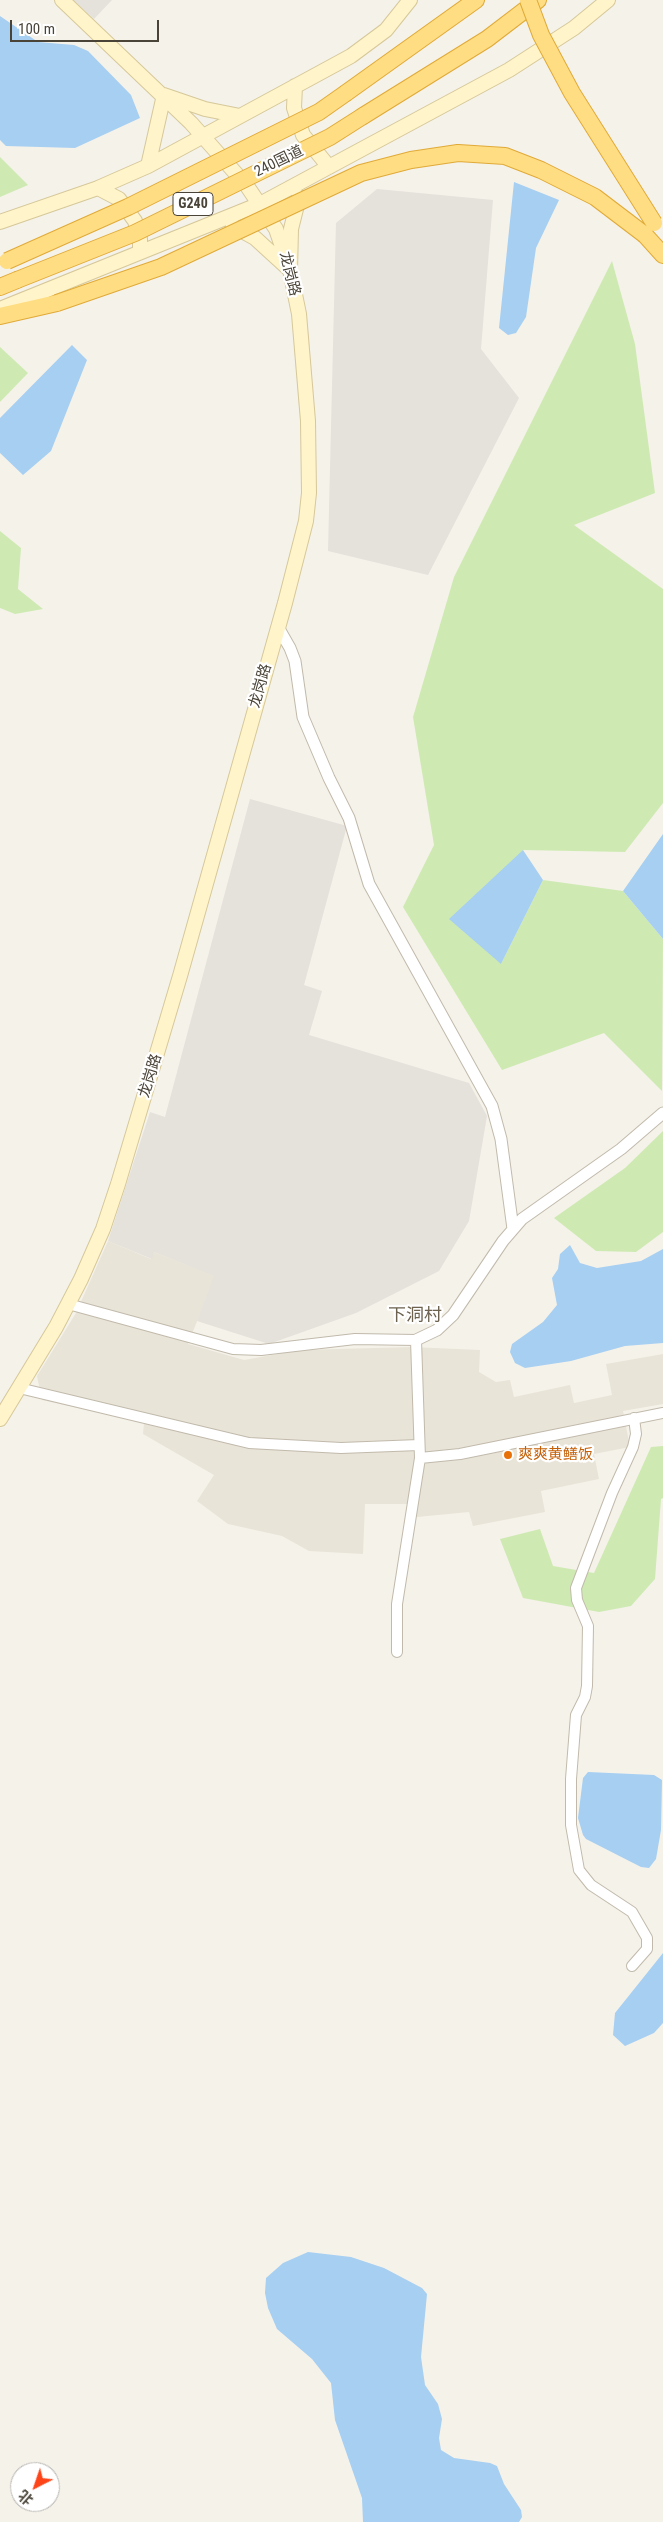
<!DOCTYPE html>
<meta charset="utf-8">
<style>
body{margin:0}
#map{position:relative;width:663px;height:2522px;overflow:hidden;background:#f5f2ea;font-family:"Roboto Condensed","Noto Sans SC",sans-serif}
canvas{display:block}
.north{position:absolute;left:10px;top:2462px;width:50px;height:50px;box-sizing:border-box;background:#fff;border:1px solid #b6b4af;border-radius:50%;rotate:221deg;font-size:14px;font-weight:700;line-height:20px;text-align:center;color:#494338}
.north::after{content:'';display:block;margin:auto;width:18px;height:22px;background:#fd4519;clip-path:polygon(50% 0,100% 100%,50% 72%,0 100%)}
.scale{position:absolute;left:10px;top:20px;width:149px;height:22px;box-sizing:border-box;border:2px solid #494338;border-top:0;padding-left:6px;font-size:15px;line-height:18px;white-space:nowrap;color:#494338;-webkit-text-stroke:4px #fff;paint-order:stroke}
</style>
<div id="map">
<canvas width="663" height="2522"></canvas>
<div class="north">北</div>
<div class="scale">100 m</div>
</div>
<script>
const g = document.querySelector('canvas').getContext('2d');
g.lineJoin = 'round';
function fill(path, color) {
  g.fillStyle = color;
  g.fill(path, 'evenodd');
}
function shape(rows) {
  const path = new Path2D();
  for (const r of rows) {
    path.moveTo(r[0], r[1]);
    for (let i = 2; i < r.length; i += 2) path.lineTo(r[i], r[i + 1]);
  }
  return path;
}
function stroke(path, color, width, dash) {
  g.strokeStyle = color;
  g.lineWidth = width;
  g.lineCap = dash ? 'butt' : 'round';
  g.setLineDash(dash || []);
  g.stroke(path);
}
function drawText(font, color, halo, rows, align = 'center') {
  g.font = font + ' "Roboto Condensed","Noto Sans SC",sans-serif';
  g.lineWidth = 4.5;
  g.setLineDash([]);
  g.textBaseline = 'middle';
  g.strokeStyle = halo;
  g.fillStyle = color;
  for (const [text, x, y, turn = 0] of rows) {
    g.save();
    g.translate(x, y);
    g.rotate((+turn || 0) * Math.PI / 180);
    g.textAlign = isNaN(turn) ? turn : align;
    if (halo) g.strokeText(text, 0, 0);
    g.fillText(text, 0, 0);
    g.restore();
  }
}
fill(shape([
 [108,1241,151,1259,154,1252,215,1276,188,1344,244,1360,300,1350,412,1347,480,1350,479,1372,496,1382,510,1380,514,1397,570,1385,574,1403,612,1395,606,1364,663,1354,663,1404,623,1411,630,1447,594,1454,599,1479,541,1491,545,1512,473,1526,469,1512,407,1518,407,1504,365,1504,363,1554,309,1551,282,1536,228,1524,197,1501,214,1475,143,1434,144,1423,42,1400,37,1376,76,1313]
]), '#e9e4d8');
fill(shape([
 [73,0,112,0,94,19],
 [377,189,493,200,481,349,519,398,428,575,328,551,336,223],
 [250,799,347,826,304,985,322,991,309,1035,469,1083,487,1116,469,1221,439,1271,356,1313,269,1344,197,1321,214,1276,154,1252,152,1259,108,1241,150,1112,165,1117]
]), '#e5e1db');
fill(shape([
 [0,157,28,185,0,197],
 [612,261,635,344,655,493,574,525,663,589,663,803,625,852,523,850,501,964,543,880,623,891,663,939,662,1091,604,1033,502,1070,403,907,434,845,413,717,454,577],
 [0,347,28,373,0,402],
 [0,531,21,548,18,589,43,609,15,614,0,608],
 [663,1131,663,1232,636,1252,596,1251,554,1218,625,1168],
 [663,1446,663,1498,661,1499,655,1579,631,1606,599,1612,523,1598,500,1539,540,1529,553,1566,594,1573,651,1447]
]), '#ceeab2');
fill(shape([
 [0,16,38,42,74,45,88,51,131,95,140,118,75,148,6,146,0,140],
 [514,182,559,200,536,248,526,317,516,333,508,335,499,328],
 [72,345,87,360,51,451,23,475,0,453,0,418],
 [663,834,663,939,623,891],
 [523,850,543,880,501,964,449,919],
 [570,1245,580,1263,597,1268,641,1261,663,1249,663,1343,625,1346,571,1361,525,1368,515,1363,510,1352,512,1344,543,1322,557,1305,552,1278,558,1269,560,1254],
 [588,1772,654,1775,662,1780,661,1830,656,1859,649,1868,641,1867,586,1839,583,1835,578,1818,583,1778],
 [663,1953,663,2023,654,2033,625,2046,613,2035,615,2013],
 [308,2252,351,2257,384,2268,422,2288,427,2294,421,2357,425,2385,438,2404,442,2419,439,2438,441,2450,454,2458,490,2463,497,2466,504,2484,521,2510,522,2517,519,2522,363,2522,362,2498,335,2420,331,2383,312,2359,277,2329,268,2308,265,2293,266,2278,283,2263]
]), '#a6cff2');
const minor = shape([
 [68,1304,233,1349,261,1350,355,1339,416,1340,420,1458,397,1604,397,1652],
 [19,1388,249,1443,341,1448,419,1445],
 [420,1458,460,1454,663,1413],
 [632,1966,647,1949,647,1938,632,1912,591,1885,579,1870,571,1825,571,1779,576,1715,585,1697,587,1686,588,1626,577,1600,576,1588,612,1493,633,1447,636,1434,634,1418]
]);
const tertiary = shape([
 [278,627,290,648,295,661,303,717,329,778,349,818,369,884,492,1106,501,1139,513,1229],
 [416,1340,437,1330,453,1315,503,1241,522,1219,621,1149,663,1113]
]);
const secondary = shape([
 [295,86,294,108,303,135,329,167],
 [148,166,164,95,205,109,240,116],
 [98,188,119,199,135,221,140,239,140,252],
 [0,222,98,188,148,166,316,75,351,56,386,30,410,0],
 [233,226,255,238,290,270,291,229,299,197],
 [0,309,260,204,509,70,574,28,608,0],
 [0,1419,56,1327,81,1279,103,1229,118,1184,180,976,285,603,306,521,309,493,308,421,299,314,290,270,276,229,247,186,191,123,62,0]
]);
const trunk = shape([
 [346,93,476,0],
 [363,116,487,39,538,0],
 [645,235,663,255],
 [0,287,17,280],
 [0,316,57,303]
]);
stroke(minor, '#c1baac', 12);
stroke(tertiary, '#c1baac', 13);
stroke(secondary, '#d6c899', 16);
stroke(trunk, '#e0aa38', 18);
stroke(minor, '#fff', 10);
stroke(tertiary, '#fff', 11);
stroke(secondary, '#fff4ca', 14);
stroke(trunk, '#ffdd82', 16);
const trunkBridge = shape([
 [528,0,541,35,572,93,654,223],
 [7,261,128,207,319,112,346,93],
 [17,280,135,233,330,137,363,116],
 [57,303,161,267,361,173,411,160,458,153,505,156,541,170,595,197,645,235]
]);
stroke(trunkBridge, '#e0aa38', 18, []);
stroke(trunkBridge, '#ffdd82', 16);
for (const [x, y, r, color] of [
 [508,1455,5,"#e8710a"]
]) {
  const dot = new Path2D();
  dot.arc(x, y, r, 0, 2 * Math.PI);
  g.fillStyle = color;
  g.fill(dot);
  stroke(dot, '#fff', 2);
}
for (const [x, y, w] of [
 [193,204,40]
]) {
  const box = new Path2D();
  box.roundRect(x - w / 2, y - 11.5, w, 23, 4);
  g.fillStyle = '#fff';
  g.fill(box);
  stroke(box, '#494338', 1);
}
drawText('bold 14px', '#494338', null, [
 ["G240",193,204]
]);
drawText('15px', '#494338', '#fff', [
 ["240国道",279,162,-26],
 ["龙岗路",289,274,76],
 ["龙岗路",261,686,-74],
 ["龙岗路",151,1076,-73]
]);
drawText('15px', '#c56008', '#fff', [
 ["爽爽黄鳝饭",518,1455]
], 'left');
drawText('18px', '#6c624e', '#fff', [
 ["下洞村",415,1316]
]);
</script>
